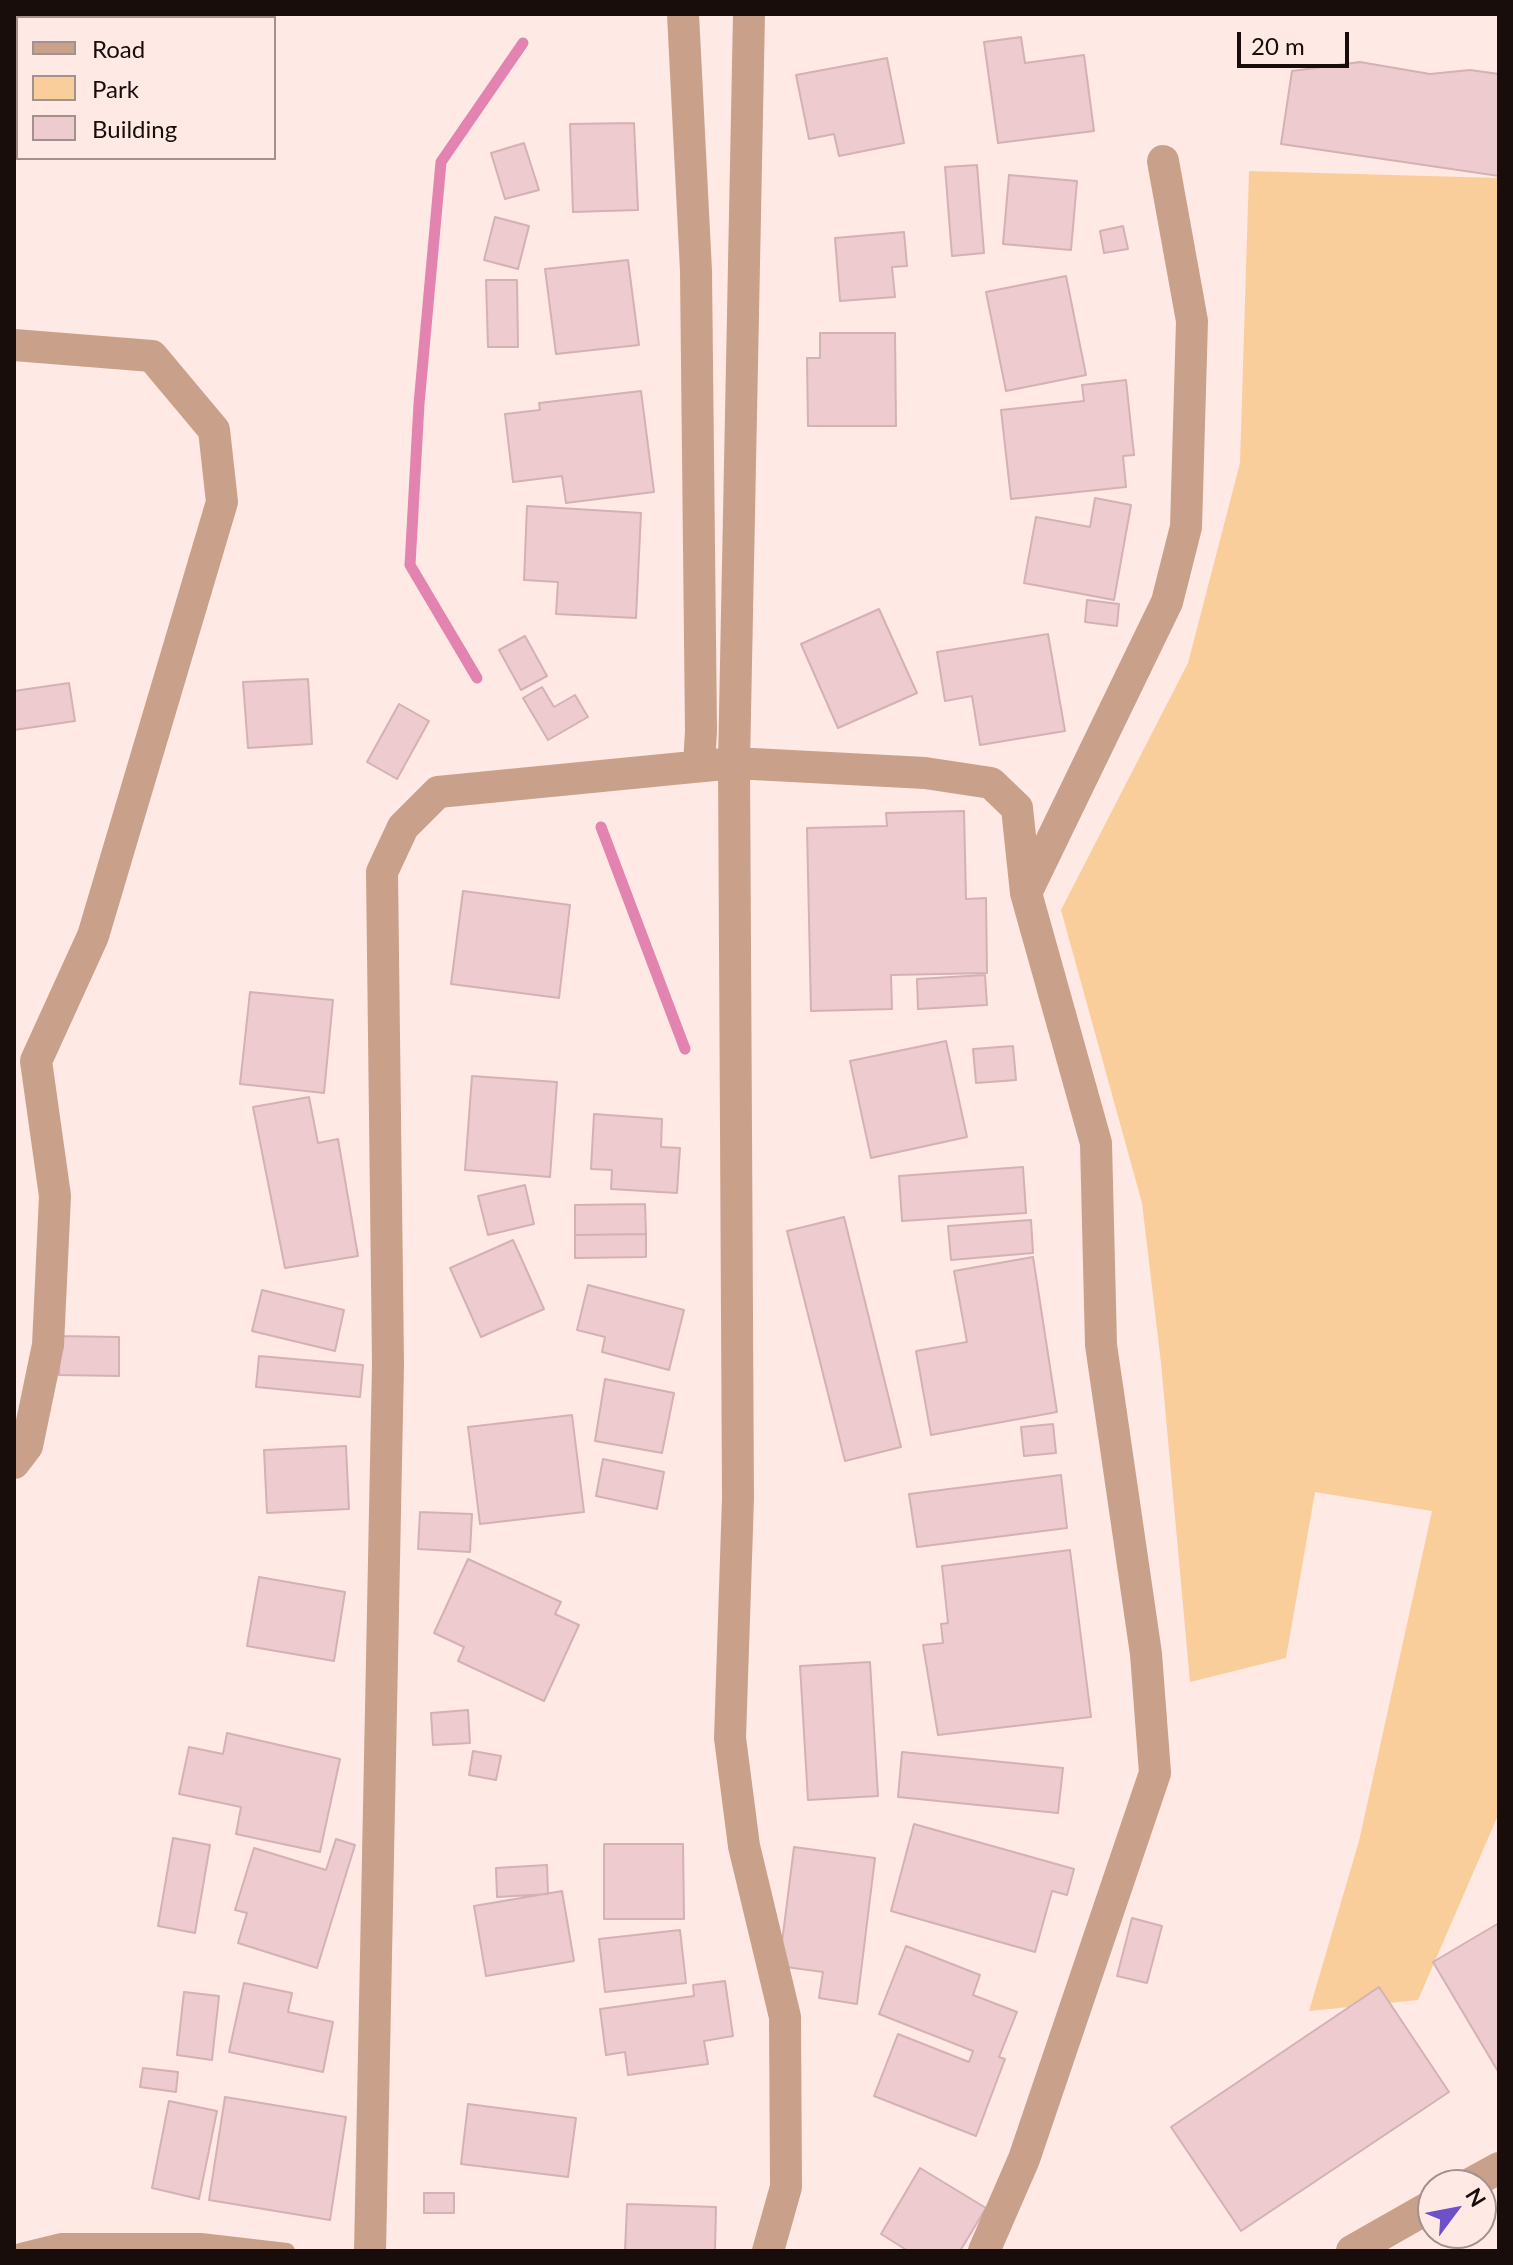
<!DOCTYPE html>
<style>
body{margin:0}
#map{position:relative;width:1513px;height:2265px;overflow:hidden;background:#fee9e5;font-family:Lato,sans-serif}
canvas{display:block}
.frame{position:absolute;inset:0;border:16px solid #180d0b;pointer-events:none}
.legend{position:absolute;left:16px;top:16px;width:260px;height:144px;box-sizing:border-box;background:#fee9e5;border:2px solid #a2918e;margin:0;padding:10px 14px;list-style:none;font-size:24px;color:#180d0b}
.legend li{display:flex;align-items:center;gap:16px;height:40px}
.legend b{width:40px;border:2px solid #a2918e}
.north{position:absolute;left:1417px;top:2169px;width:80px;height:80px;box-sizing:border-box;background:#fee9e5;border:2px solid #a2918e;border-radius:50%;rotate:58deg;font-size:22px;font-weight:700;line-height:32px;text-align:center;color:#180d0b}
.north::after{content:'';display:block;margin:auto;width:28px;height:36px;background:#6e50c9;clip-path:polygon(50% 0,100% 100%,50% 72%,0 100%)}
.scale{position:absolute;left:1237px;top:32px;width:112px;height:36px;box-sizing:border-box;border:4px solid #180d0b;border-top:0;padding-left:10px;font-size:24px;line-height:28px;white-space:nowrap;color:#180d0b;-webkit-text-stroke:6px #fee9e5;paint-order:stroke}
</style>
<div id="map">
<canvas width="1513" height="2265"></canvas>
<div class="frame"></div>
<ul class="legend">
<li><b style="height:10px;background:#c9a18a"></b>Road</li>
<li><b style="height:22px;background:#f9ce9a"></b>Park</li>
<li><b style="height:22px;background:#edcbce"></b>Building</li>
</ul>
<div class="north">N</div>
<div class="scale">20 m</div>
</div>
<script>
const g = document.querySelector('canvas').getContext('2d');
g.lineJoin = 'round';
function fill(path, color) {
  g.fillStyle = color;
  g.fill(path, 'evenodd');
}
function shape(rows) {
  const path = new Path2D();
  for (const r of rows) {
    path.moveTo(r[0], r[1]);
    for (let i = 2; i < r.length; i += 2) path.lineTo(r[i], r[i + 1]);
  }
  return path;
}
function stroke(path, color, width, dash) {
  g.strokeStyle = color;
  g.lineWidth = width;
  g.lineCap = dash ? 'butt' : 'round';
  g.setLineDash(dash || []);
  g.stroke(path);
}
fill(shape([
 [1249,171,1499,178,1499,1813,1418,2000,1309,2011,1359,1841,1432,1511,1315,1492,1286,1658,1190,1682,1161,1363,1142,1203,1061,910,1188,663,1240,463]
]), '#f9ce9a');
stroke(shape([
 [477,678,410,565,419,404,441,162,523,43],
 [601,827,685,1049]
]), '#e383b0', 11);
const building = shape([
 [1021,37,1025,63,1084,55,1094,131,998,143,984,42,1021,37],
 [887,58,904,143,839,156,834,134,809,139,796,75,887,58],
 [1360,62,1430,74,1470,70,1499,74,1499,176,1281,144,1292,71,1360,62],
 [634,123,638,210,573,212,570,124,634,123],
 [524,143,539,190,505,199,491,153,524,143],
 [977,165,984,253,952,256,945,167,977,165],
 [1009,175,1077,181,1071,250,1003,244,1009,175],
 [495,217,529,226,518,269,484,260,495,217],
 [1123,226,1128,249,1104,253,1100,231,1123,226],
 [904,232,907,266,892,267,895,297,840,301,835,238,904,232],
 [628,260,639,345,556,354,545,269,628,260],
 [1066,276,1086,375,1006,391,986,292,1066,276],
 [486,280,517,280,518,347,488,347,486,280],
 [820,333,895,333,896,426,808,426,807,358,820,358,820,333],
 [1126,380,1134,455,1123,456,1126,487,1011,499,1001,410,1084,401,1082,385,1126,380],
 [641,391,654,492,566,503,562,476,513,482,505,414,540,410,539,403,641,391],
 [1095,498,1131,505,1114,600,1024,583,1036,517,1090,527,1095,498],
 [527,506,641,513,636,618,556,614,558,582,524,580,527,506],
 [1087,600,1119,604,1117,626,1085,622,1087,600],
 [879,609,917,693,838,728,801,644,879,609],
 [1048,634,1065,731,980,745,972,696,945,701,937,652,1048,634],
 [525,636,547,676,521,690,499,650,525,636],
 [308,679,312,744,248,748,243,682,308,679],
 [69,683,75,721,14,730,14,691,69,683],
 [542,687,554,707,575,695,588,717,548,740,523,698,542,687],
 [399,704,429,721,397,779,367,762,399,704],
 [964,811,966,899,986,898,987,973,891,975,892,1009,811,1011,807,828,887,826,886,813,964,811],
 [463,891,570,905,559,998,451,984,463,891],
 [985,975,987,1005,918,1009,917,979,985,975],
 [250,992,333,1000,324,1093,240,1084,250,992],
 [946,1041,967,1137,871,1158,850,1061,946,1041],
 [1013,1046,1016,1080,976,1083,973,1049,1013,1046],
 [472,1076,557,1082,550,1177,465,1170,472,1076],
 [309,1097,318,1143,338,1139,358,1256,285,1268,253,1107,309,1097],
 [594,1114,662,1119,661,1147,680,1148,677,1193,611,1189,612,1170,591,1169,594,1114],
 [1023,1167,1026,1213,902,1221,899,1176,1023,1167],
 [525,1185,534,1224,488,1235,478,1196,525,1185],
 [645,1204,646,1234,575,1235,575,1205,645,1204],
 [844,1217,901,1447,845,1461,787,1231,844,1217],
 [1031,1220,1033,1253,951,1260,948,1226,1031,1220],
 [646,1234,646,1257,575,1258,575,1235,646,1234],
 [513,1240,544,1309,481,1337,450,1268,513,1240],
 [1033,1257,1057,1412,931,1435,916,1351,967,1342,954,1271,1033,1257],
 [588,1285,684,1310,669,1370,602,1352,605,1337,577,1330,588,1285],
 [262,1290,344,1310,335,1351,252,1331,262,1290],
 [60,1336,119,1337,119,1376,59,1375,60,1336],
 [259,1356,363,1365,360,1397,256,1387,259,1356],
 [605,1379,674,1393,662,1453,595,1441,605,1379],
 [572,1415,584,1512,480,1524,468,1427,572,1415],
 [1053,1424,1056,1453,1024,1456,1021,1427,1053,1424],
 [346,1446,349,1509,267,1513,264,1450,346,1446],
 [603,1459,664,1472,657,1509,596,1496,603,1459],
 [1061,1475,1067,1528,917,1547,909,1494,1061,1475],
 [420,1512,472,1514,470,1552,418,1549,420,1512],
 [1070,1550,1091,1717,938,1735,923,1645,943,1643,941,1624,948,1623,942,1566,1070,1550],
 [468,1559,561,1602,555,1614,579,1625,544,1701,458,1661,464,1647,434,1633,468,1559],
 [259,1577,345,1592,334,1661,247,1646,259,1577],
 [870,1662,878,1796,808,1800,800,1666,870,1662],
 [468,1710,470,1743,433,1745,431,1713,468,1710],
 [227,1733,340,1759,320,1852,236,1834,241,1807,179,1794,189,1747,223,1754,227,1733],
 [473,1751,501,1756,496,1780,469,1775,473,1751],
 [902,1752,1063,1768,1058,1813,898,1797,902,1752],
 [914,1824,1074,1869,1067,1895,1052,1891,1035,1952,891,1911,914,1824],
 [173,1838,210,1845,195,1933,158,1926,173,1838],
 [336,1839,355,1845,317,1968,238,1943,247,1913,235,1910,254,1848,326,1870,336,1839],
 [604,1844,683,1844,684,1919,604,1919,604,1844],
 [794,1847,875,1858,857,2004,819,1998,823,1972,779,1966,794,1847],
 [547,1865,548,1894,497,1897,496,1868,547,1865],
 [562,1891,574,1961,486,1976,474,1906,562,1891],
 [1132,1918,1162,1926,1147,1983,1117,1976,1132,1918],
 [1499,1923,1499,2073,1433,1962,1499,1923],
 [680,1930,686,1983,605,1992,599,1939,680,1930],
 [906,1946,980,1975,973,1995,1017,2012,999,2057,1005,2059,976,2136,874,2096,898,2034,969,2062,973,2051,879,2014,906,1946],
 [725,1981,733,2036,704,2041,708,2064,628,2075,625,2052,606,2055,600,2009,694,1996,693,1985,725,1981],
 [244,1983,292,1993,288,2012,333,2022,323,2072,229,2052,244,1983],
 [1379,1987,1449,2092,1241,2231,1171,2127,1379,1987],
 [184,1992,219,1996,212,2060,177,2055,184,1992],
 [143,2068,178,2072,176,2092,140,2087,143,2068],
 [225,2097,346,2117,330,2220,209,2200,225,2097],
 [169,2101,217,2111,199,2199,152,2188,169,2101],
 [468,2104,576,2118,568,2177,461,2164,468,2104],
 [920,2168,986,2208,960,2251,908,2251,881,2234,920,2168],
 [424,2193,454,2193,454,2213,424,2213,424,2193],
 [627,2204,716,2207,715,2251,625,2251,627,2204]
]);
fill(building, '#edcbce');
stroke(building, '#d3b1b4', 2);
stroke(shape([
 [20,2251,61,2241,201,2241,287,2251]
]), '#c9a18a', 16);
stroke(shape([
 [683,14,696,271,701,731,699,764],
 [749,14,734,763,738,1498,730,1738,744,1846,785,2017,786,2187,768,2251],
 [163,18,187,14],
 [14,43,18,42],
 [14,345,152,356,214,430,222,502,93,936,36,1061,55,1196,48,1345,27,1446,14,1463],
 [1026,893,1167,602,1186,527,1192,321,1163,161],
 [1468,2185,1499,2168],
 [370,2251,388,1363,382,872,403,827,438,792,734,763,925,773,991,783,1017,808,1026,893,1096,1143,1101,1345,1146,1654,1155,1773,1024,2159,984,2251],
 [1352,2251,1433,2205]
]), '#c9a18a', 32);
</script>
